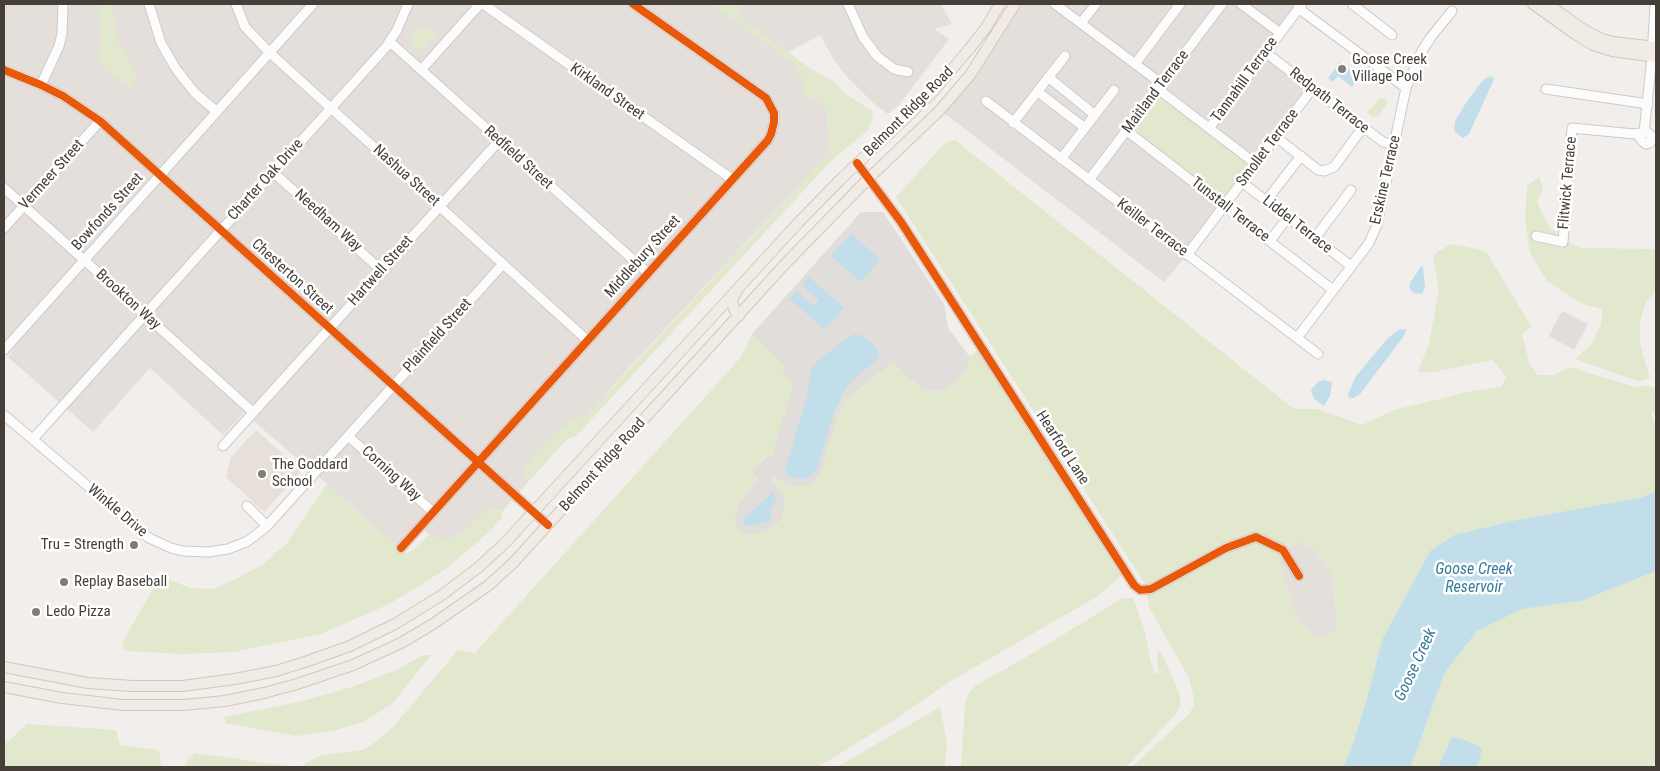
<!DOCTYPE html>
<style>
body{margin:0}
#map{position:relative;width:1660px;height:771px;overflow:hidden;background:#f1eeeb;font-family:"Roboto Condensed",sans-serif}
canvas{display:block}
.frame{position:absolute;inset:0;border:5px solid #463f38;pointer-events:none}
</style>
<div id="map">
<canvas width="1660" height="771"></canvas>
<div class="frame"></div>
</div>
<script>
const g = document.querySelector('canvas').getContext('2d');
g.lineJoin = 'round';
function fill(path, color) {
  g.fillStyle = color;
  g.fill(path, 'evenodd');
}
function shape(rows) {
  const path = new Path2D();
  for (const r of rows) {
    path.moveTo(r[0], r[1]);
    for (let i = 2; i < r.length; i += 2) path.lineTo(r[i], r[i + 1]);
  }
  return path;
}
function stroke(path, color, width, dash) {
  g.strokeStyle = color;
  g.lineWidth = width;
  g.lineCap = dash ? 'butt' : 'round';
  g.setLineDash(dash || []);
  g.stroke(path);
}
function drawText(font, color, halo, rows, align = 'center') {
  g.font = font + ' "Roboto Condensed",sans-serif';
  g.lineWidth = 5;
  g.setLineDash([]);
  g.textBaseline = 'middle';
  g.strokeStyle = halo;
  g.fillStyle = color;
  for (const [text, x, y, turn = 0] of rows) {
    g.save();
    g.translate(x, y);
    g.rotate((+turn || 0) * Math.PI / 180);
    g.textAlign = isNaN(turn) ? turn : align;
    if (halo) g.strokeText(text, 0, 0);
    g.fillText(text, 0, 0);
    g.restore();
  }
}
fill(shape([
 [4,4,718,4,740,12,739,4,941,4,952,24,934,29,949,39,899,105,888,114,872,102,847,77,834,60,820,35,787,53,826,97,830,152,628,369,490,525,452,557,424,530,404,553,327,484,244,413,223,435,150,368,93,432,8,357,14,349,4,339],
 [1015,4,1302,4,1265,52,1312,89,1187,255,1164,282,940,110],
 [1300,541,1313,548,1333,574,1337,628,1327,636,1319,639,1312,634,1297,619,1279,561,1283,550]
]), '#e4dfda');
fill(shape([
 [861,212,883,212,944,304,948,328,970,357,968,366,960,377,949,387,937,392,923,389,911,380,893,362,881,374,879,372,845,401,821,472,816,480,810,485,795,487,774,477,771,480,778,487,784,497,784,511,781,520,772,528,755,535,743,534,735,526,735,515,741,501,758,479,751,472,768,455,771,457,793,384,781,373,786,367,752,334],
 [1562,311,1588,324,1574,350,1549,336]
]), '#e0ddda');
fill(shape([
 [256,430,301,471,264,512,226,477,231,457]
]), '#e6e0d8');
fill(shape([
 [99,4,111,4,118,41,133,65,137,76,132,89,97,62,101,39,99,23],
 [712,4,739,4,740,12,746,21,811,69,835,82,844,93,872,111,873,118,867,131,831,161,576,436,567,439,531,479,523,479,524,468,538,449,572,419,587,415,830,152,828,118,824,106,817,99,808,98,803,92,802,77,794,64],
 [428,25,437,33,419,52,409,44,415,28,421,31],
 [1158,89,1256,164,1225,206,1127,131],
 [1381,97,1387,101,1387,104,1379,115,1373,117,1367,113],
 [955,140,1294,409,1317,409,1362,425,1394,410,1468,392,1501,387,1506,377,1493,360,1434,372,1418,372,1429,343,1439,290,1433,255,1451,244,1482,250,1487,253,1531,326,1522,334,1529,362,1537,375,1553,375,1570,367,1634,387,1646,386,1655,388,1656,411,1651,414,1656,426,1656,491,1643,497,1512,521,1454,535,1430,551,1382,640,1366,702,1351,750,1343,767,1132,767,1188,715,1194,706,1194,698,1189,678,1149,607,1145,584,896,197,946,142],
 [1300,541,1313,548,1333,574,1337,628,1327,636,1319,639,1312,634,1297,618,1279,561,1283,550],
 [1539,177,1543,189,1537,202,1547,224,1563,240,1582,248,1656,249,1656,291,1645,304,1640,322,1640,344,1650,378,1638,381,1575,359,1591,345,1601,324,1603,309,1582,304,1547,281,1530,253,1525,219,1527,186],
 [752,334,787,367,781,373,793,384,791,393,771,457,767,455,752,471,758,478,741,501,735,515,736,526,743,534,755,535,772,528,781,520,784,511,784,497,778,487,771,479,774,477,795,487,810,485,816,480,821,472,835,421,845,401,879,372,881,374,893,362,911,380,923,389,938,392,949,387,960,377,968,366,970,357,979,349,1122,575,1098,596,949,682,894,720,818,767,302,767,307,762,322,755,363,750,377,741,393,727,458,650,475,653,741,357],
 [327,484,404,553,409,553,429,535,447,540,463,532,473,521,490,507,501,509,502,517,492,529,474,545,447,568,416,588,387,605,320,634,234,652,183,654,125,651,122,643,156,584,163,577,190,588,213,589,234,580,262,565,287,543],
 [1656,571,1656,759,1654,763,1654,767,1475,767,1479,762,1452,737,1438,767,1411,767,1444,674,1477,631,1522,609,1581,601],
 [1123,598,1133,598,1145,631,1150,659,1155,673,1159,673,1157,659,1158,651,1162,654,1179,693,1181,704,1175,715,1129,764,1124,767,961,767,965,704,968,695,975,686,1028,656],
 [424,655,431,655,392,704,363,722,332,731,296,736,226,723,224,717,299,702,352,687,394,671],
 [940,707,947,743,945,767,837,767],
 [27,724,116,730,120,745,159,750,161,767,4,767,4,745],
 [195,753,295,767,186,767,186,761]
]), '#e1e8ce');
fill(shape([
 [1340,62,1359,77,1352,87,1338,76,1333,82,1328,78],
 [1491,76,1494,79,1490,88,1469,134,1463,138,1454,131,1455,121,1466,103,1483,80],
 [851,234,880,259,861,282,831,256],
 [1421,266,1423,266,1425,288,1422,294,1413,293,1409,287,1410,283],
 [809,277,844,308,824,329,790,299,797,291,814,306,819,300,802,285],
 [1406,329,1404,336,1360,394,1354,398,1349,398,1348,394,1356,376,1388,338,1398,330],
 [855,334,862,336,871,342,877,349,879,357,874,363,858,375,846,387,834,412,817,470,807,478,802,479,793,478,786,473,785,467,791,451,806,400,811,371,817,362,845,339],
 [1324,380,1332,382,1330,396,1324,406,1314,399,1311,390,1318,382],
 [1656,491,1656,571,1581,601,1522,609,1477,631,1444,674,1411,767,1343,767,1351,750,1366,702,1382,640,1430,551,1454,535,1512,521,1643,497],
 [773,492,775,494,776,500,770,509,772,518,768,521,752,526,747,526,744,523,744,519],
 [1452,737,1465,740,1482,748,1479,762,1475,767,1438,767]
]), '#c1deea');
const minor = shape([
 [149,4,161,43,176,69,195,93,217,112],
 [236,4,245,27,270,53,587,340],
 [483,4,732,179],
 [848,4,863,37,877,56,894,69,908,72],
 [1055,4,1162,84],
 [1241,4,1279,32],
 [1352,4,1392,35],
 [1298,8,1406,88],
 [1081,23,1096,4],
 [390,42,648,273],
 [1265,52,1383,142,1395,145],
 [1135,64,1180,4],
 [4,70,41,85,63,96,100,121,548,525],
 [421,70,480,4],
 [1048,77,1095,115],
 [41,85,59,46,62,34,63,4],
 [1158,89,1256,164],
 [1546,89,1648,104],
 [1038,92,1085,128],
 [986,101,1318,354],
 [1013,123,1065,56],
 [1210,127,1302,4],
 [1127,131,1333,290],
 [1644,132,1652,57,1655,4],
 [1276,137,1318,170,1324,171,1334,167,1363,127],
 [1061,159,1114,90],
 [857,163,901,222,1134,585,1140,590,1151,589,1226,548,1256,537,1283,550,1299,576],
 [273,172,382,271],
 [1089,180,1222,4],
 [1243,183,1351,266],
 [4,188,253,412],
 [1266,201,1301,156],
 [4,228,100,121],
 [1536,236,1563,242,1572,128,1634,134,1647,132,1652,137,1650,143,1646,144,1642,141,1640,138,1642,133],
 [1315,238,1351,190],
 [1270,241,1288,217],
 [1187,255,1312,89],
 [1297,338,1369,243,1377,225,1406,88,1422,51,1431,37,1452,11],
 [4,350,313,4],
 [4,415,149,538,171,548,183,551,208,552,228,549,246,542,256,535,267,526,503,264],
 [348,436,433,512],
 [33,439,386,47,397,30,408,4],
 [223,446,499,141],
 [247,506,267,526],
 [401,548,768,140,771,134,774,122,774,113,766,98,633,4]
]);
const major = shape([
 [1533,4,1575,34,1593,45,1612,51,1656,57],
 [1548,4,1581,28,1602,39,1613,42,1656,47],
 [737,291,732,300,734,309,739,316],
 [4,667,88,683,133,686,182,686,235,679,276,671,305,662,350,646,395,624,442,595,479,567,506,542,798,223,841,179,932,93,970,48,985,29,1000,4],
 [4,687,62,698,123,705,184,705,225,701,264,693,297,684,353,665,401,643,433,624,489,585,513,563,785,264,869,178,940,110,970,75,1015,4]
]);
stroke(minor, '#cdcac7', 11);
stroke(major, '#d1c8bb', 12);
stroke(minor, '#fdfcfc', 9);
stroke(major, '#f0ebe5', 10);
stroke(shape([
 [4,70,41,85,63,96,100,121,548,525],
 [857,163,901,222,1134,585,1140,590,1151,589,1226,548,1256,537,1283,550,1299,576],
 [401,548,768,140,771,134,774,122,774,113,766,98,633,4]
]), '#e8590c', 8);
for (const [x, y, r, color] of [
 [1342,69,5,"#827c77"],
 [262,474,5,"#827c77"],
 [134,545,5,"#827c77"],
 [64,582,5,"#827c77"],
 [36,612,5,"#827c77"]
]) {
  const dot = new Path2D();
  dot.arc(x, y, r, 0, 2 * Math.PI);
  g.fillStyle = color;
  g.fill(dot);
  stroke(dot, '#fff', 2);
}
drawText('15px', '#463f38', '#fff', [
 ["Goose Creek",1352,60],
 ["Village Pool",1352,77],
 ["The Goddard",272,465],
 ["School",272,482],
 ["Tru = Strength",124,545,"right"],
 ["Replay Baseball",74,582],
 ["Ledo Pizza",46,612]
], 'left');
drawText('15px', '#463f38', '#fff', [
 ["Tannahill Terrace",1245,80,-54],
 ["Kirkland Street",607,92,35],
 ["Maitland Terrace",1156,92,-53],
 ["Redpath Terrace",1329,101,38],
 ["Belmont Ridge Road",909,112,-45],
 ["Smollet Terrace",1268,148,-53],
 ["Redfield Street",518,158,42],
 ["Vermeer Street",52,175,-48],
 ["Nashua Street",406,176,42],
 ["Charter Oak Drive",266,180,-48],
 ["Erskine Terrace",1386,180,-77],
 ["Flitwick Terrace",1568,183,-85],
 ["Tunstall Terrace",1230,210,38],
 ["Bowfonds Street",108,212,-48],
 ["Needham Way",328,221,42],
 ["Liddel Terrace",1297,225,38],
 ["Keiller Terrace",1152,228,37],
 ["Middlebury Street",643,257,-48],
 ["Hartwell Street",381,271,-48],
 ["Chesterton Street",292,277,42],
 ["Brookton Way",128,300,42],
 ["Plainfield Street",438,336,-48],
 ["Hearford Lane",1062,448,57],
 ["Belmont Ridge Road",603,465,-48],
 ["Corning Way",391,474,42],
 ["Winkle Drive",117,511,40]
]);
drawText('italic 16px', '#387b98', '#fff', [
 ["Goose Creek",1474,570],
 ["Reservoir",1474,588],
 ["Goose Creek",1416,665,-65]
]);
</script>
